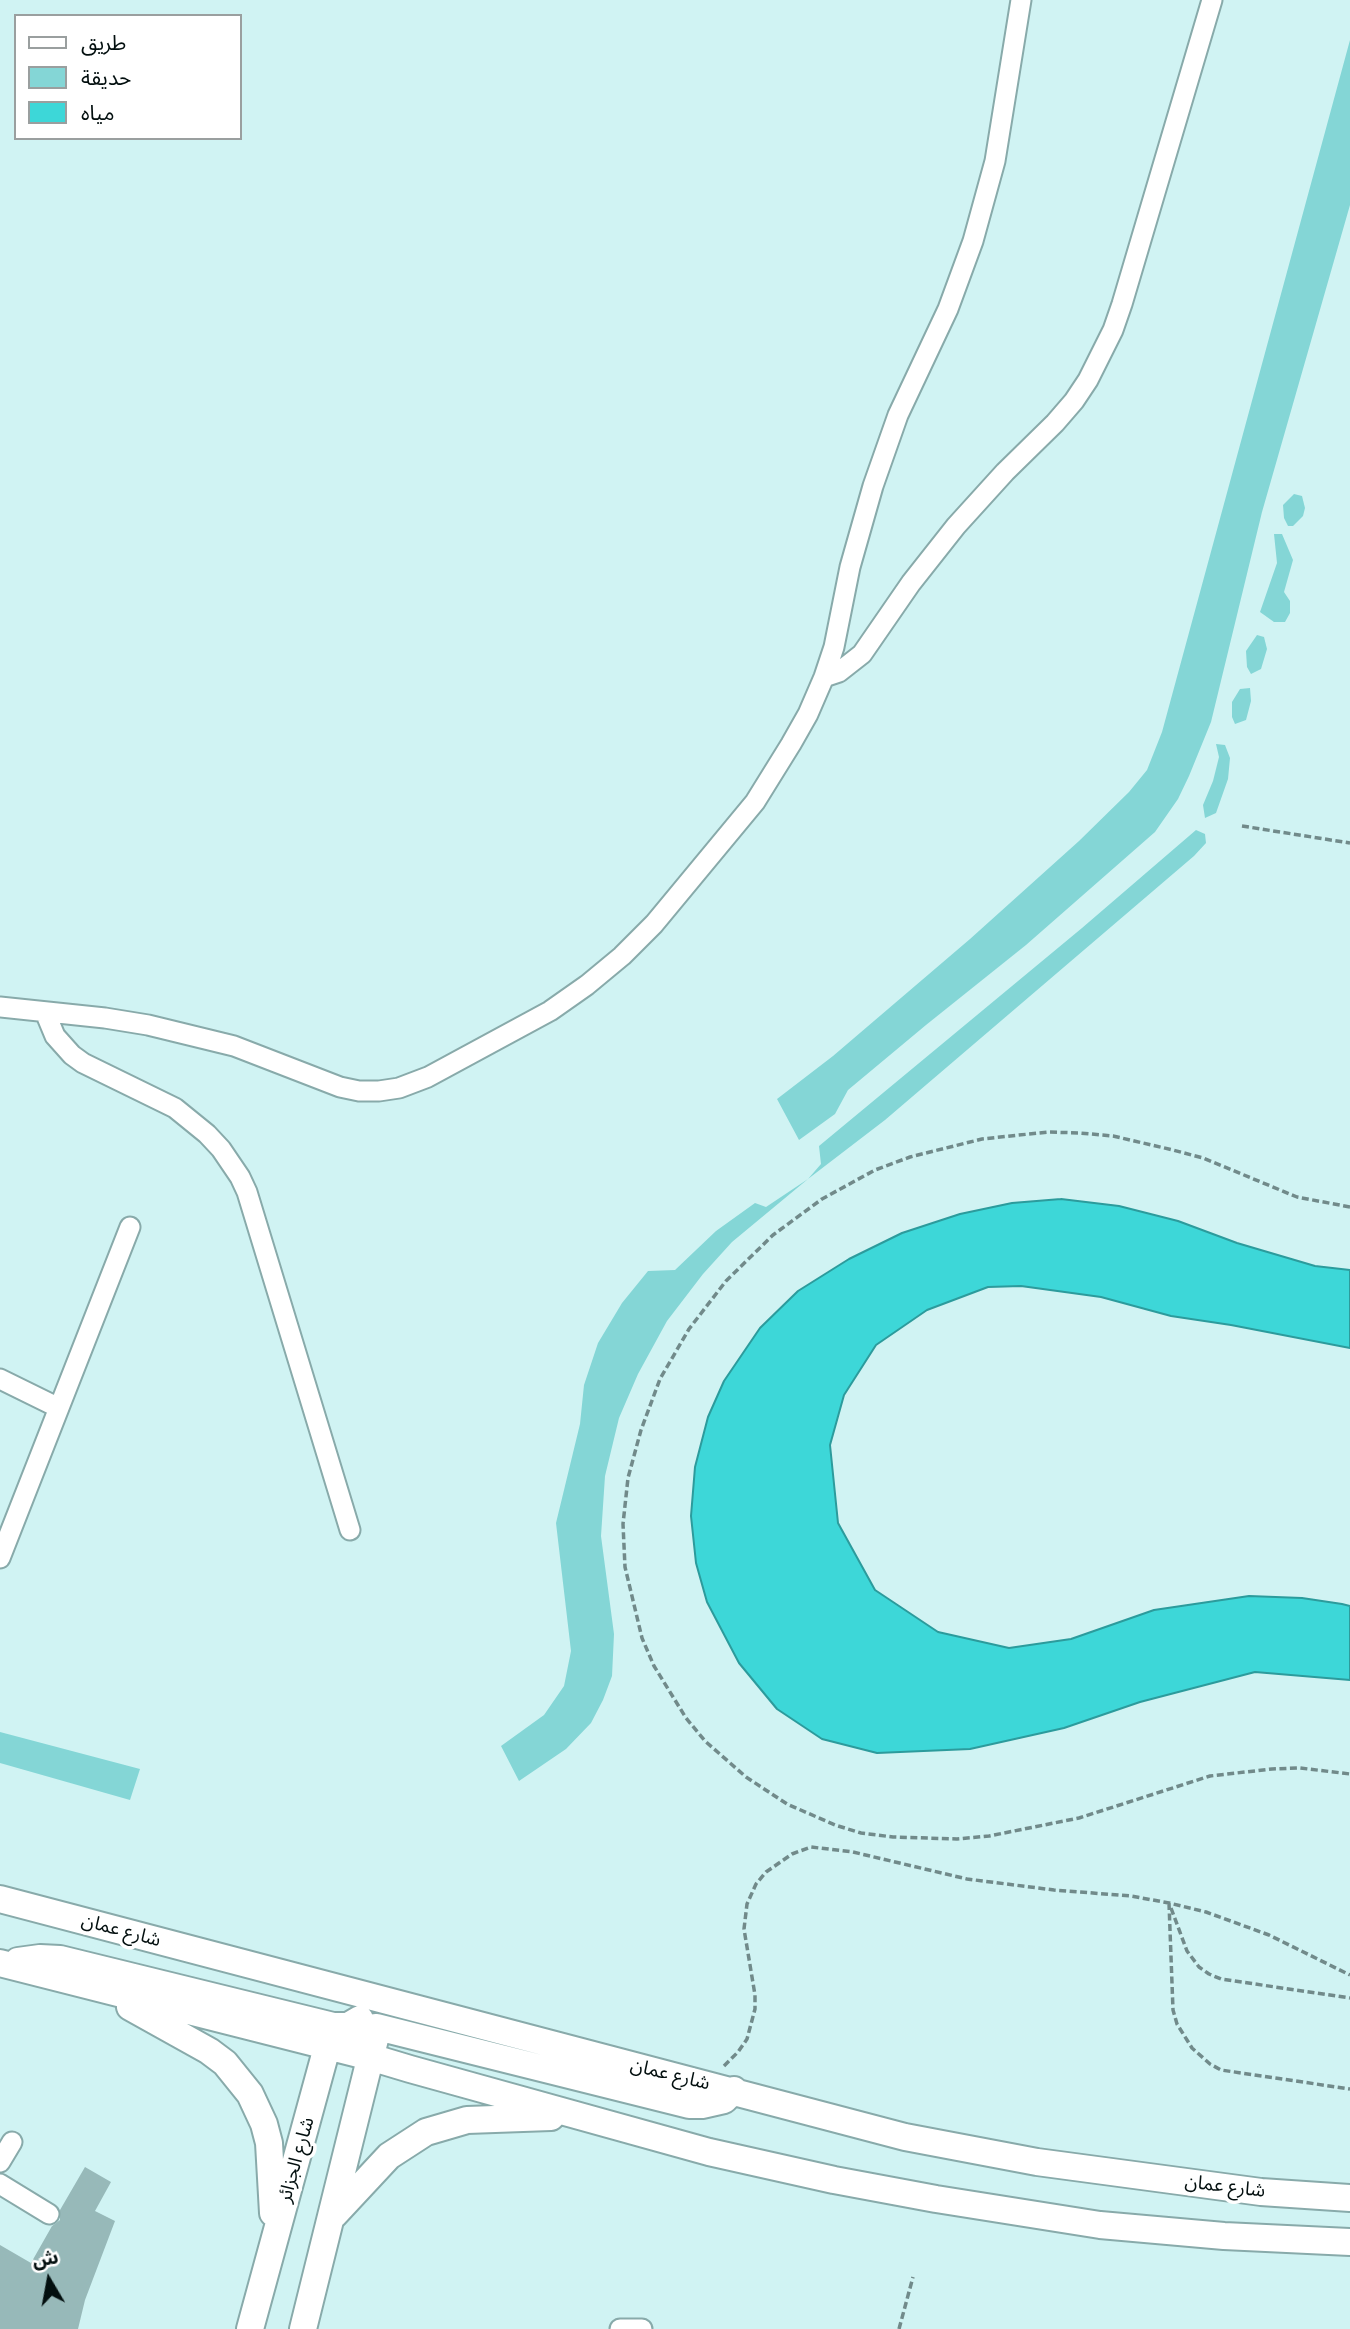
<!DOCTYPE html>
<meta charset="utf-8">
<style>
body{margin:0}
#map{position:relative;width:1350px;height:2329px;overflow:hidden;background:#d0f3f3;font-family:"Varela Round","Noto Sans Arabic",sans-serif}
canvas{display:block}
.legend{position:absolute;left:14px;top:14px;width:228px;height:126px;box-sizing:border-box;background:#fff;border:2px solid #9a9f9f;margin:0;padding:9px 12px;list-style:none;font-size:21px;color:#030f0f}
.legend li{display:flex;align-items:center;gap:14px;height:35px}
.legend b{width:35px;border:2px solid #9a9f9f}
.north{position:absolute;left:14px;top:2245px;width:70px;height:70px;-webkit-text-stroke:5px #fff;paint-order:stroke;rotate:350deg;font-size:19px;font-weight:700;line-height:28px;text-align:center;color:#030f0f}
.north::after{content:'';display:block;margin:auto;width:24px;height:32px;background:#030f0f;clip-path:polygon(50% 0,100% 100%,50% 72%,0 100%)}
</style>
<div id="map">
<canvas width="1350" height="2329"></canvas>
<ul class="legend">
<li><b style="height:9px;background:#fff"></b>طريق</li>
<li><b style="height:19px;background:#84d6d6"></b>حديقة</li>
<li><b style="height:19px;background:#3dd7d8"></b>مياه</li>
</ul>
<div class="north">ش</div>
</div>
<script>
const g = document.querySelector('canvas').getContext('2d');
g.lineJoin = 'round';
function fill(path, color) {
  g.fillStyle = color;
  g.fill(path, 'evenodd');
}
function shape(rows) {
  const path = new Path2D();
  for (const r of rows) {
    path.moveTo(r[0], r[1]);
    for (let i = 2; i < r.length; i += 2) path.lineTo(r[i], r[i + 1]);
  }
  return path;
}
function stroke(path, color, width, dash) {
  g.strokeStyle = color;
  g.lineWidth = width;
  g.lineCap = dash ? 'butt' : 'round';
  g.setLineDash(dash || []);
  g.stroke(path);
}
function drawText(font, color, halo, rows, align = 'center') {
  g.font = font + ' "Varela Round","Noto Sans Arabic",sans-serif';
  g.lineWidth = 7;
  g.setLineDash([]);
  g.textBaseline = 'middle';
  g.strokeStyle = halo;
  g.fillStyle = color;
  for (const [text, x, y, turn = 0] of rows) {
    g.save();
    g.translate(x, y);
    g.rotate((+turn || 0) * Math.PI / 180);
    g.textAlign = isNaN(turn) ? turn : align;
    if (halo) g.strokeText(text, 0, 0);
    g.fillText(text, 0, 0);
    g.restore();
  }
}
fill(shape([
 [1350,40,1350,205,1262,512,1211,722,1189,776,1178,799,1155,832,1026,945,926,1025,848,1090,835,1114,799,1140,777,1099,833,1056,970,939,1079,841,1129,792,1147,770,1162,732],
 [1294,494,1302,496,1305,508,1303,516,1293,526,1288,526,1284,518,1283,505],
 [1274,534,1282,534,1293,560,1284,592,1290,601,1290,613,1285,622,1274,622,1260,612,1277,563],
 [1257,635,1264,637,1267,649,1261,669,1251,674,1247,667,1246,651],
 [1250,688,1251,701,1246,720,1235,724,1232,717,1232,702,1240,689],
 [1216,744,1225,745,1230,758,1228,779,1216,813,1205,818,1203,805,1213,781,1219,757],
 [1196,830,1205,834,1206,843,1194,856,885,1120,808,1179,732,1242,703,1274,667,1321,638,1374,619,1418,605,1476,601,1536,614,1634,612,1676,603,1700,591,1723,566,1749,519,1781,501,1746,544,1715,564,1686,571,1651,556,1523,580,1424,584,1385,598,1343,622,1303,648,1271,675,1270,716,1231,755,1203,766,1207,808,1179,821,1164,819,1146,1082,928],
 [0,1732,140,1769,130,1800,0,1763]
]), '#84d6d6');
const water = shape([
 [1061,1199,1119,1206,1178,1221,1237,1243,1315,1266,1350,1270,1350,1348,1231,1325,1171,1316,1101,1297,1021,1286,988,1287,927,1310,876,1345,844,1395,830,1445,838,1523,875,1590,938,1632,1009,1648,1071,1639,1154,1610,1249,1596,1302,1598,1342,1604,1350,1606,1350,1680,1255,1672,1140,1702,1064,1728,970,1749,877,1753,822,1739,777,1709,739,1663,707,1602,696,1563,691,1516,695,1467,708,1417,724,1381,760,1328,798,1291,849,1259,902,1233,960,1214,1012,1203,1061,1199]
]);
fill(water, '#3dd7d8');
stroke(water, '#2c9b9c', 2);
fill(shape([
 [85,2167,111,2182,95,2211,115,2221,85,2300,78,2329,0,2329,0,2245,31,2263,52,2226,60,2220,60,2210]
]), '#97b9b9');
const minor = shape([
 [824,677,839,672,862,654,911,583,956,526,1005,472,1055,423,1074,401,1088,380,1113,330,1122,304,1212,0],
 [0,1007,105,1018,148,1025,234,1046,340,1087,359,1091,379,1091,399,1088,428,1077,550,1011,587,985,622,956,654,924,755,802,791,744,808,714,824,677,834,647,850,567,873,486,898,415,948,309,973,241,995,161,1021,0],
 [45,1012,55,1036,72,1055,83,1063,175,1108,207,1134,221,1149,240,1177,247,1192,350,1530],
 [0,1379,59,1408],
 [0,1558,130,1227],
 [0,2162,12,2142],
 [0,2184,49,2214],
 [620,2329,642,2329]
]);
const major = shape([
 [0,1899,905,2137,1037,2162,1261,2192,1350,2198],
 [18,1961,40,1958,60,1959,333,2026,348,2026,360,2019],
 [0,1963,370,2057,410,2069,709,2152,834,2180,936,2199,1100,2225,1224,2236,1350,2242],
 [130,2007,209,2051,225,2063,250,2094,264,2124,269,2143,273,2213],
 [328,2047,344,2034,360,2029,377,2027,689,2105,702,2105,724,2100,734,2090],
 [334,2215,389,2156,426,2132,467,2120,551,2117],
 [250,2329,332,2029],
 [303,2329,375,2039]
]);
stroke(minor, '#8aa', 23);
stroke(major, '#8aa', 30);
stroke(shape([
 [1242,826,1350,843],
 [1350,1207,1297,1197,1203,1158,1173,1150,1113,1136,1080,1133,1048,1132,982,1139,910,1157,875,1170,822,1199,773,1235,726,1281,689,1329,660,1379,641,1430,628,1478,623,1524,625,1567,642,1638,654,1666,686,1718,705,1741,746,1777,787,1804,835,1825,861,1833,893,1837,957,1839,989,1836,1079,1818,1210,1776,1272,1769,1300,1768,1350,1774],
 [1169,1903,1173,2010,1177,2024,1192,2048,1210,2064,1221,2070,1350,2089],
 [1171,1908,1187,1951,1199,1967,1209,1974,1221,1979,1350,1998],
 [724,2066,738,2052,747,2039,755,2009,755,1995,744,1929,747,1904,756,1884,766,1872,792,1854,811,1847,853,1852,967,1879,1054,1890,1131,1896,1169,1903,1206,1912,1269,1935,1350,1975],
 [899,2329,913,2277]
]), '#718a8a', 3.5, [7, 3.5]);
stroke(minor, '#fff', 19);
stroke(major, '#fff', 26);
drawText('19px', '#030f0f', '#fff', [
 ["شارع عمان",121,1931,15],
 ["شارع عمان",670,2075,14],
 ["شارع الجزائر",297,2160,-74],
 ["شارع عمان",1225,2187,7]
]);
</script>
